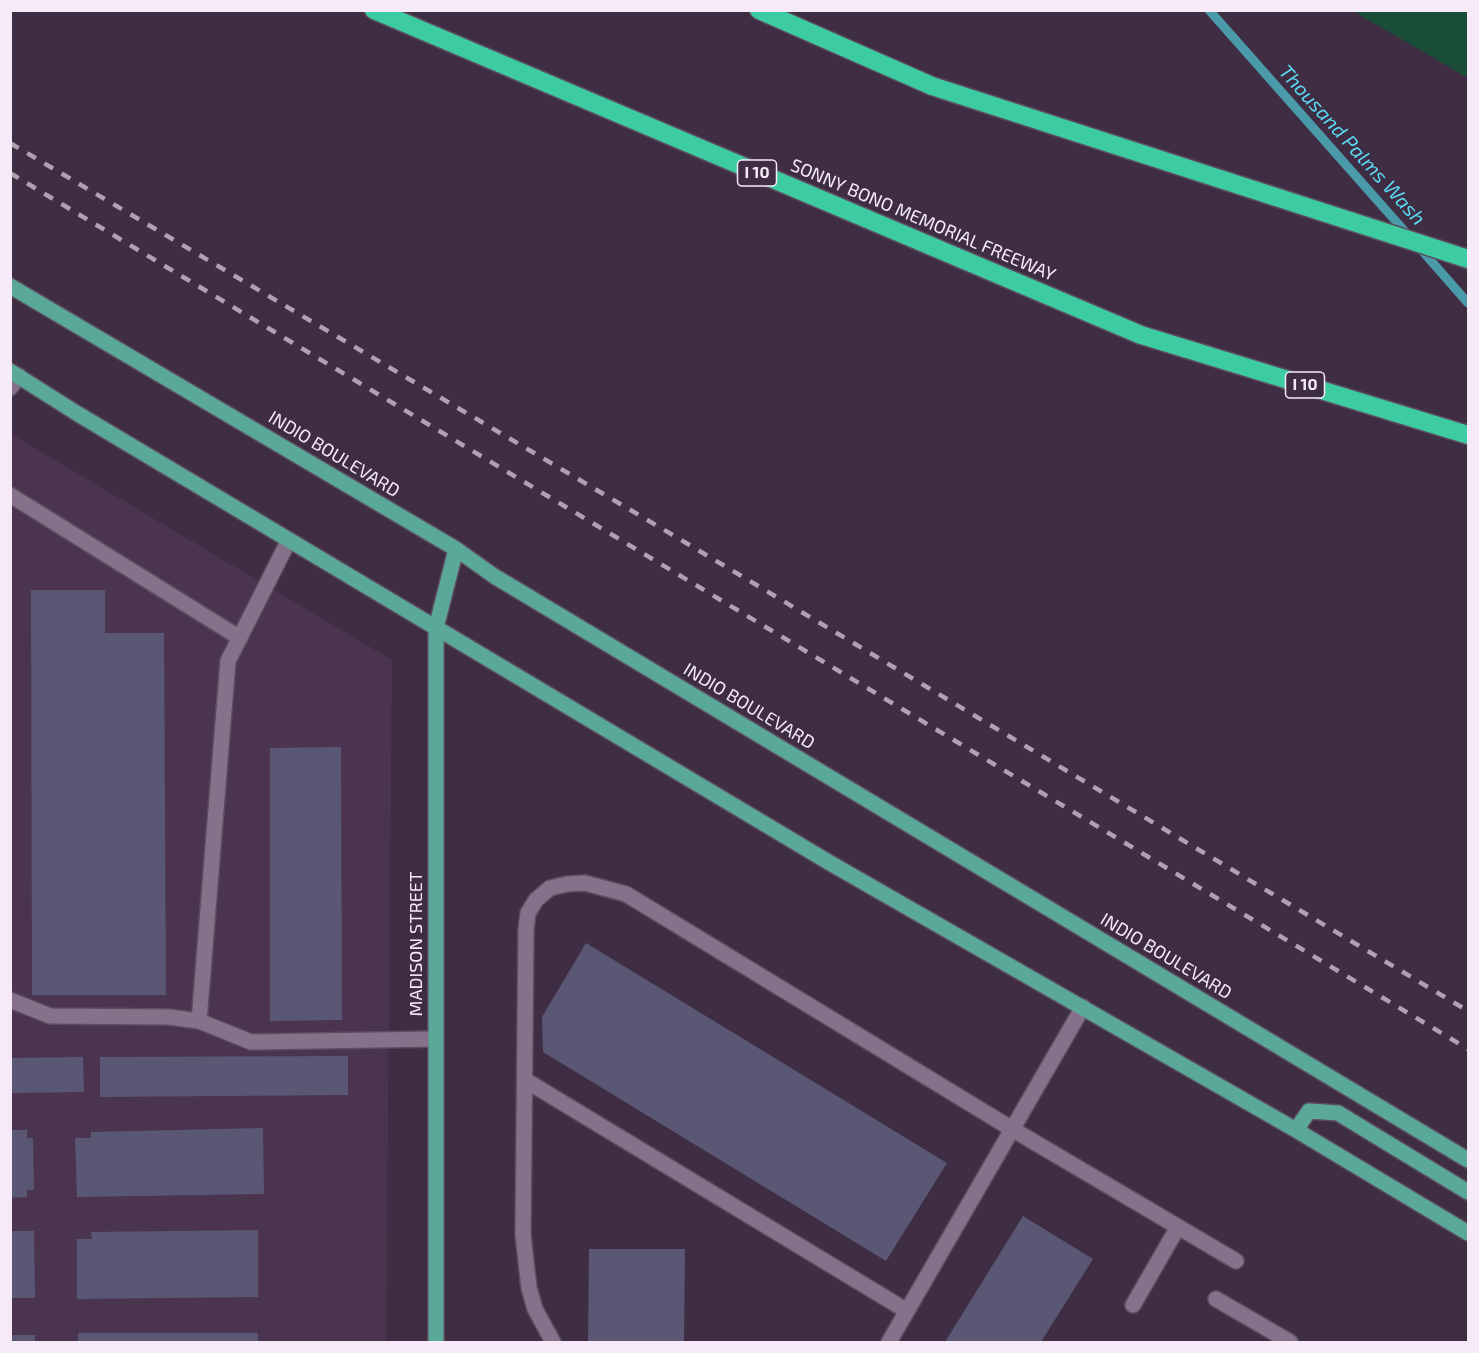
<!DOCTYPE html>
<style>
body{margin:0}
#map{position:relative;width:1479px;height:1353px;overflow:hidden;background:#3f2d43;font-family:"Exo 2",sans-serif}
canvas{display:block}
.frame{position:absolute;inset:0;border:12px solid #f6eaf8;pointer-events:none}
</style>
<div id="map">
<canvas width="1479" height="1353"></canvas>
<div class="frame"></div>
</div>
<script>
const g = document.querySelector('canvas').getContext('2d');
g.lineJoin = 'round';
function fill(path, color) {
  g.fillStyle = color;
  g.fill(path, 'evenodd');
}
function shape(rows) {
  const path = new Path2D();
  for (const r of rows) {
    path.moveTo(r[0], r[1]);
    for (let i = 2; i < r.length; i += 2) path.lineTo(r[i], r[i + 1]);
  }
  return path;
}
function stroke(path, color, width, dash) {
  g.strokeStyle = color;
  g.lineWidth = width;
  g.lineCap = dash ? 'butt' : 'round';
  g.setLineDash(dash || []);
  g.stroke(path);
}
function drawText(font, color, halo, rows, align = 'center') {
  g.font = font + ' "Exo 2",sans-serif';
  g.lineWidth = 5;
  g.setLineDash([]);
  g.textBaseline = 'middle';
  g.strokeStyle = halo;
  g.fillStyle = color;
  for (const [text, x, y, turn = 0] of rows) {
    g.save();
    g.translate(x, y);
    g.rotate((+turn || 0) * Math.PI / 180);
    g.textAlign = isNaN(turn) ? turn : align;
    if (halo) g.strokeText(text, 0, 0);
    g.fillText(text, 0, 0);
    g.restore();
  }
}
fill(shape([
 [11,434,392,660,386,1342,11,1342]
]), '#4b344f');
fill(shape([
 [1353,11,1468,11,1468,78]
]), '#1a4d38');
stroke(shape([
 [1209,10,1408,235],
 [1418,246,1468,303]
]), '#4a9aaa', 9);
fill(shape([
 [31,590,105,590,105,633,164,633,166,995,32,995],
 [341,747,342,1020,270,1021,270,748],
 [586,943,947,1163,886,1261,543,1052,542,1017],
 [348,1056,348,1095,100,1097,100,1057],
 [83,1057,84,1092,10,1093,10,1058],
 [263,1128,264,1194,77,1197,75,1138,91,1138,91,1132],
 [10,1130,27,1130,27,1138,33,1138,34,1190,27,1190,27,1197,10,1198],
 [1023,1216,1093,1259,1041,1342,945,1342],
 [258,1230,258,1297,77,1299,77,1239,92,1239,91,1232],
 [10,1231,34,1231,35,1298,10,1298],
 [589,1249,685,1249,684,1342,588,1342],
 [78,1333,258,1333,258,1342,78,1342],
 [10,1335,35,1335,35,1342,10,1342]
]), '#595774');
const minor = shape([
 [10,388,19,376],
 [10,495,240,638],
 [10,1000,50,1016,169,1017,199,1021,251,1042,436,1039],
 [199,1021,228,661,289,540],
 [525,1080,907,1311],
 [1216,1299,1290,1342],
 [1133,1305,1178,1227],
 [553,1342,535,1309,529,1288,523,1235,526,930,528,913,536,900,550,888,567,884,585,883,626,894,1012,1129,1236,1261],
 [889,1342,1083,1007]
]);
const major = shape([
 [10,286,456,549,494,576,1468,1160],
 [10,371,78,414,830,863,1296,1130,1468,1233],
 [1296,1130,1309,1111,1338,1113,1468,1192],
 [436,1342,436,628,456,549]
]);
const highway = shape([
 [374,10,1141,335,1468,435],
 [759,10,932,86,1468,259]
]);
stroke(minor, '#5c4c5f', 18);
stroke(major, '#5c4c5f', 18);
stroke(highway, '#5c4c5f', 21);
stroke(minor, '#86718a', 15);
stroke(major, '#5aa898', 15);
stroke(highway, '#3dcca1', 18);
stroke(shape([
 [10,143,693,547,1468,1011],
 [10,173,1468,1049]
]), '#afa0b2', 4.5, [10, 10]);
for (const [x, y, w] of [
 [757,173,39],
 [1305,385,39]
]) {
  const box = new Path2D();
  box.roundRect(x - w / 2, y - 13, w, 26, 4.5);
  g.fillStyle = '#3f2d43';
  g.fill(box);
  stroke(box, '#f6eaf8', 1.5);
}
drawText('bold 16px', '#f6eaf8', null, [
 ["I 10",757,173],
 ["I 10",1305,385]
]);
drawText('18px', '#f6eaf8', '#3f2d43', [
 ["SONNY BONO MEMORIAL FREEWAY",923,220,23],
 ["INDIO BOULEVARD",334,454,31],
 ["INDIO BOULEVARD",749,706,31],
 ["MADISON STREET",416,944,-90],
 ["INDIO BOULEVARD",1166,956,31]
]);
drawText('italic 20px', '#5bdaf3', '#3f2d43', [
 ["Thousand Palms Wash",1352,145,48]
]);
</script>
